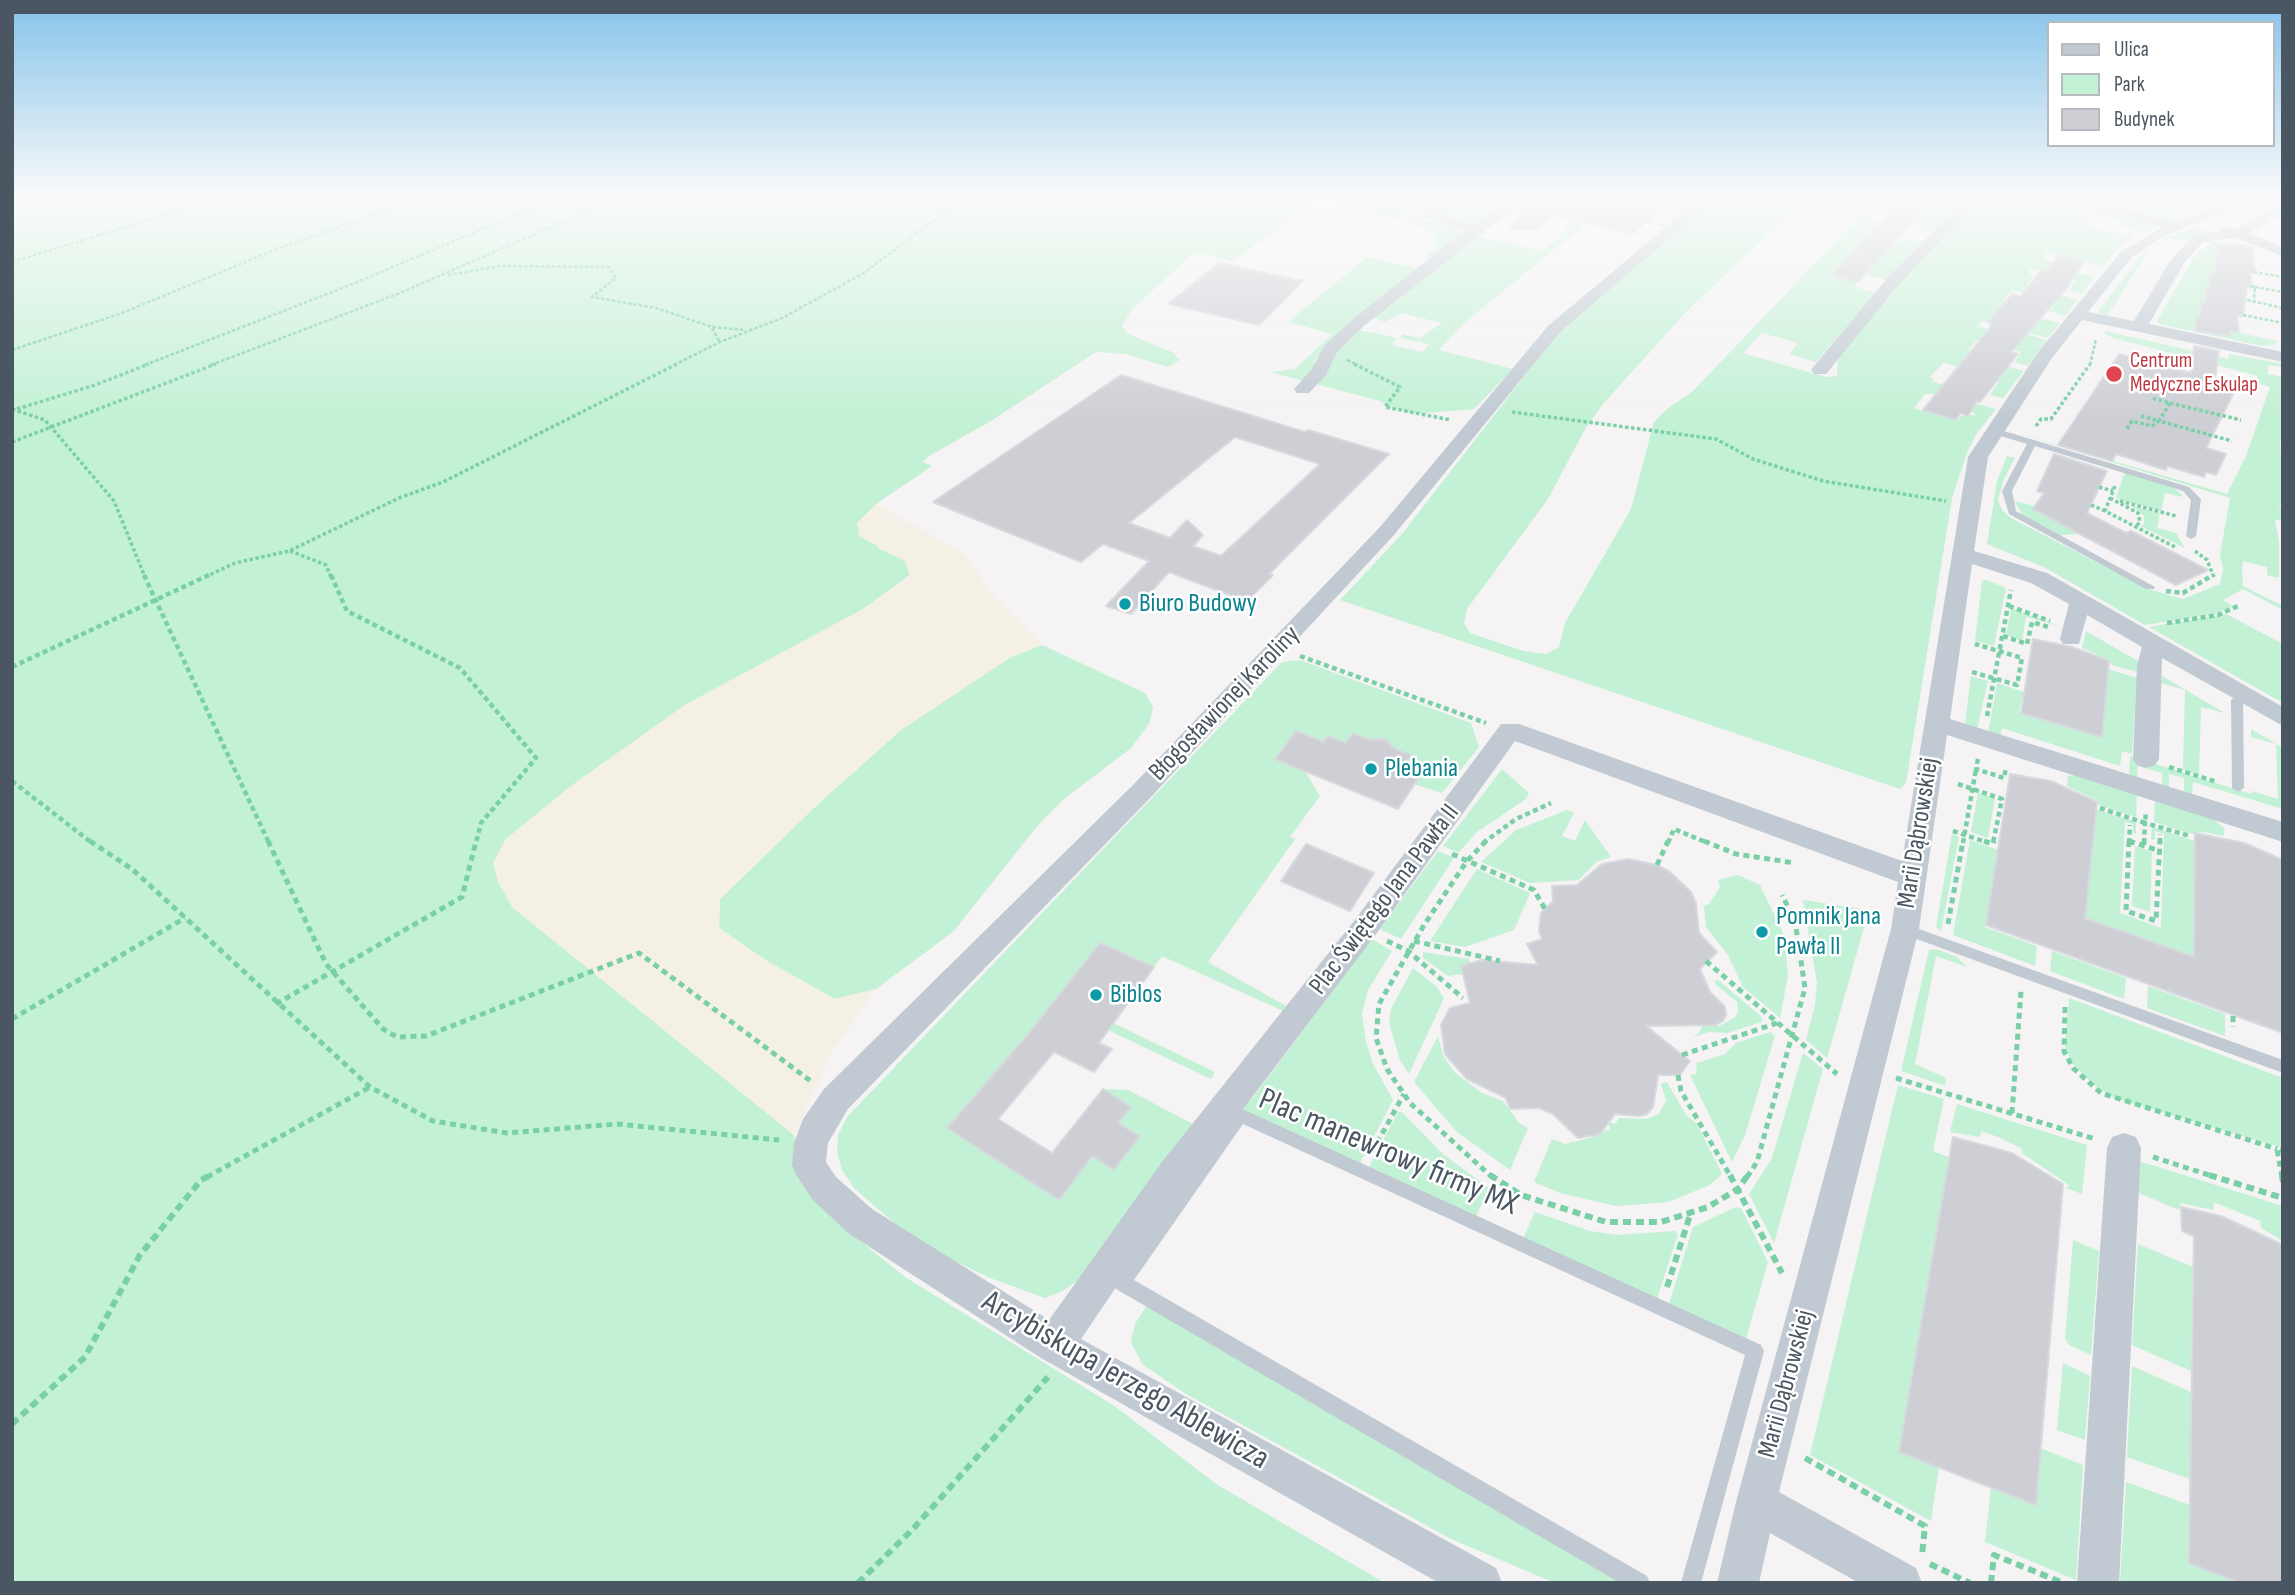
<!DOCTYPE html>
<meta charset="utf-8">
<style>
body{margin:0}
#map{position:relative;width:2295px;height:1595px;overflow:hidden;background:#f5f3f3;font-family:"Sofia Sans Condensed",sans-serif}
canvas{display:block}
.frame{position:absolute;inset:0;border:14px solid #4a5661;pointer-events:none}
.legend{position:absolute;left:2047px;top:21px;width:228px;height:126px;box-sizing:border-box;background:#fff;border:2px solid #b7bbc0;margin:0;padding:9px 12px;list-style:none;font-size:21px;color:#4a5661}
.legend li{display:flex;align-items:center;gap:14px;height:35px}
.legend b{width:35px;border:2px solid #b7bbc0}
</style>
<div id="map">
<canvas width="2295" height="1595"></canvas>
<div class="frame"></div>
<ul class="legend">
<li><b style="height:9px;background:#c1cad2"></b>Ulica</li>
<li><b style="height:19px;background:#c3f1d5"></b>Park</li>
<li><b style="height:19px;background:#cdcfd5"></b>Budynek</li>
</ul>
</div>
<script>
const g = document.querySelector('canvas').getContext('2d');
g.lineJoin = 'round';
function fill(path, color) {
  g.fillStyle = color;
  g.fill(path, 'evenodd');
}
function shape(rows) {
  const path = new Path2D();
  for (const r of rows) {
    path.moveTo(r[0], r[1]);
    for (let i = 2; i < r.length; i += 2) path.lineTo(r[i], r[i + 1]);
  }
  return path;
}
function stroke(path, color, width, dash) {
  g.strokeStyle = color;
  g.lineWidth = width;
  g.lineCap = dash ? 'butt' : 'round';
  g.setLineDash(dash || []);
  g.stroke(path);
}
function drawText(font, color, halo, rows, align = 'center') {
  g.font = font + ' "Sofia Sans Condensed",sans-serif';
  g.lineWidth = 5;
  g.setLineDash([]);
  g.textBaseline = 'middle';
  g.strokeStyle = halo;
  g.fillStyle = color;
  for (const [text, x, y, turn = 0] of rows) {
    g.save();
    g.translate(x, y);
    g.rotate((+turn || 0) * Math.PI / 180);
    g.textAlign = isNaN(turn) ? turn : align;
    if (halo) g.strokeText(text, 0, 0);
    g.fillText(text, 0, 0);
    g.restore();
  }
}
fill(shape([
 [48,196,1447,196,1426,212,1400,220,1318,198,1233,261,1195,252,1133,308,1122,326,1128,334,1172,352,1180,360,1168,367,1125,354,1096,352,991,421,929,456,923,462,932,466,876,504,878,548,906,561,910,575,863,609,685,705,571,786,505,840,512,907,794,1135,799,1176,810,1193,832,1218,905,1277,1116,1407,1216,1484,1385,1583,12,1583,12,202],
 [1457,196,1518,196,1478,224,1437,213],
 [1527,196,1571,200,1576,196,1707,196,1679,221,1664,217,1675,213,1671,211,1672,209,1641,200,1625,214,1675,226,1671,229,1598,214,1464,323,1439,350,1513,369,1474,409,1416,414,1389,407,1380,401,1270,372,1295,369,1332,334,1288,322,1367,257,1419,269,1345,330,1313,362,1318,364,1359,330,1397,338,1392,345,1422,352,1429,344,1400,338,1403,334,1420,338,1442,323,1401,313,1385,322,1373,318,1475,235,1542,251,1562,234,1568,222,1561,218,1573,221,1580,216,1558,213,1531,200,1523,199],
 [1717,196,1801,196,1794,210,1686,312,1603,404,1585,429,1548,499,1467,609,1464,623,1470,633,1523,651,1546,654,1559,647,1565,623,1631,509,1654,422,1668,408,1692,392,1879,196,1967,196,1932,232,1917,228,1920,225,1875,214,1870,219,1885,223,1876,237,1895,241,1925,240,1888,280,1865,274,1875,263,1850,257,1832,275,1858,282,1854,287,1876,293,1816,362,1789,354,1798,343,1762,333,1743,353,1826,377,1837,376,1838,354,1978,196,2041,196,2161,225,2145,231,2120,226,2122,221,2088,214,2085,218,2090,220,2087,225,2095,230,2136,236,2118,248,2102,267,2087,261,2047,252,2044,258,2054,264,2074,273,2095,276,2082,294,2069,291,2076,280,2048,270,2027,270,2033,277,2027,285,2077,300,2065,316,2048,311,2053,308,2050,303,2016,291,2011,291,2003,301,2017,305,2022,314,2060,323,2048,338,2024,332,2031,321,1995,312,1987,322,1982,321,1977,326,2015,336,2019,332,2047,340,2028,366,2015,362,2021,352,1977,340,1968,350,1983,355,1983,360,2024,371,2003,398,1990,395,1999,382,1944,362,1930,377,1933,378,1932,381,1950,387,1944,394,1925,394,1914,408,1957,421,1961,416,1976,415,1957,398,1996,409,1977,433,1967,453,1952,498,1906,783,1900,789,1340,600,1402,534,1561,329],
 [2054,196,2116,196,2113,202,2134,205,2143,196,2202,210,2169,221],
 [1419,220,1435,221,1454,227,1461,234,1433,260,1423,259,1436,248,1434,235,1409,222],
 [2194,227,2216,235,2196,235,2185,242,2171,238,2149,251,2107,316,2098,312,2140,256,2169,237],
 [2212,242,2233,243,2232,248,2220,260,2215,260,2216,274,2211,274,2211,289,2206,288,2206,303,2201,302,2201,317,2197,317,2195,329,2230,336,2231,331,2277,341,2274,345,2262,346,2159,324,2157,321,2194,257],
 [2106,331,2228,359,2229,354,2283,364,2283,367,2268,365,2268,374,2282,377,2283,390,2283,439,2280,439,2283,504,2278,506,2283,509,2283,521,2275,520,2279,541,2279,578,2267,575,2267,567,2243,561,2242,567,2243,586,2283,606,2283,610,2243,589,2223,600,2233,606,2215,614,2145,625,2044,567,1987,544,1997,481,2007,456,2015,458,2004,479,1998,500,2002,510,2011,518,2148,589,2183,599,2220,584,2223,570,2220,555,2230,498,2020,434,2227,494,2246,456,2270,387,2256,383,2258,376,2113,338,2104,333],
 [2125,472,2174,488,2184,497,2165,493,2161,511,2118,499,2116,497],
 [2014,501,2036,506,2034,510,2079,534,2060,535,2023,515],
 [2132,506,2160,513,2157,528,2176,533,2185,548,2140,526,2144,524,2144,516],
 [1986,580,2006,588,1994,646,1975,641,1982,581],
 [2011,609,2014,609,2059,626,2026,617,2022,641,2006,635],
 [2226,614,2283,644,2283,703,2149,627],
 [2086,631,2138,661,2137,672,2112,665,2109,660,2082,648],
 [1042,645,1145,693,1153,707,1149,724,1131,748,1064,799,1038,825,954,931,876,989,835,999,767,961,719,928,720,899,819,803,901,730,1011,657],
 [1300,660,1471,723,1479,747,1442,793,1414,784,1425,768,1407,761,1385,739,1371,740,1353,734,1346,743,1328,736,1324,742,1296,731,1275,759,1305,771,1320,796,1290,837,1295,839,1208,962,1286,1006,1283,1011,1162,956,1154,967,1100,943,1026,1037,948,1129,1059,1200,1092,1156,1114,1170,1140,1136,1118,1123,1130,1106,1103,1089,1128,1090,1193,1124,1083,1277,1061,1292,1045,1298,990,1278,938,1253,899,1227,855,1189,842,1170,837,1152,838,1135,847,1117,1282,662],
 [2108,669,2137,678,2132,754,2122,751,2120,766,2002,728,2000,737,1988,733,1997,683,2024,692,2019,712,2102,737],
 [1971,676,1988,681,1977,730,1965,723],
 [2162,676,2225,713,2201,707,2199,775,2183,770,2185,690,2161,683],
 [2251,729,2283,748,2283,809,2193,782,2192,796,2184,793,2184,778,2169,774,2169,788,2162,786,2162,773,2138,766,2137,779,2129,774,2130,756,2251,794,2252,791,2278,799,2276,744,2251,737],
 [1502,769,1529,793,1526,799,1477,832,1458,853,1443,846],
 [2076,775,2137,794,2136,817,2098,805,2098,801,2067,786,2068,776],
 [1978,793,1995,798,1988,838,1971,832],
 [2155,799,2211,817,2224,828,2224,836,2204,832,2192,834,2154,822],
 [2095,809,2136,822,2136,834,2133,833,2133,824,2125,822,2120,913,2161,928,2164,834,2155,831,2155,840,2151,839,2152,827,2195,841,2194,957,2085,918],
 [1567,810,1574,813,1562,836,1575,841,1585,820,1611,857,1596,862,1579,880,1530,883,1481,862,1516,830],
 [1952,834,1959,837,1941,931,1936,927],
 [1970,840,1998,850,1985,927,2037,946,2035,966,1953,935],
 [2135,846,2152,852,2150,912,2132,906],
 [1438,851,1454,858,1401,939,1380,929],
 [1477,869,1530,893,1514,930,1465,947,1430,941],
 [1738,875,1760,885,1784,935,1788,975,1780,1018,1743,987,1728,955,1706,927,1704,906,1709,904,1720,887,1718,880],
 [1803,900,1869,910,1827,1058,1806,1040,1815,1005,1817,983],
 [1372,939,1392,951,1368,990,1362,1014,1366,1042,1373,1064,1393,1100,1357,1169,1240,1115,1247,1098,1251,1100],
 [1936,949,1957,957,1967,967,1936,956,1915,1064,1946,1078,1945,1086,1901,1071,1929,950],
 [2052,951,2126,978,2124,999,2050,971],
 [1423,952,1469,959,1470,965,1464,974,1448,976,1423,958],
 [1413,968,1436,986,1444,998,1409,1074,1400,1060,1389,1023,1391,1009],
 [1715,980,1718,980,1761,1016,1762,1022,1727,1033,1710,1032,1693,1037,1699,1033,1703,1025,1719,1026,1734,1018,1738,1012,1737,1002,1716,985],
 [2148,986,2225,1014,2225,1036,2147,1008],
 [2069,998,2283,1078,2283,1148,2114,1098,2094,1085,2073,1064,2065,1047],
 [1113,1023,1215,1072,1211,1079,1108,1030],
 [1770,1032,1775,1036,1745,1135,1732,1162,1690,1075,1696,1074,1697,1063,1725,1054,1736,1043],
 [1438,1036,1443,1055,1454,1072,1482,1093,1503,1101,1520,1124,1528,1128,1510,1170,1457,1132,1414,1082],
 [1803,1053,1823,1069,1774,1243,1749,1194,1772,1158],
 [1667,1082,1686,1115,1697,1124,1722,1174,1710,1185,1668,1202,1616,1206,1560,1193,1534,1182,1552,1139,1565,1144,1594,1137,1593,1134,1610,1129,1608,1121,1615,1124,1619,1118,1647,1119,1659,1114,1666,1100,1661,1084],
 [1898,1085,1944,1099,1933,1151,1950,1158,1899,1452,1939,1467,1931,1521,1810,1455],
 [1957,1104,2087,1145,2082,1194,2066,1188,2069,1185,2022,1153,2022,1149,2001,1138,1981,1131,1980,1137,1950,1132],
 [1398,1112,1402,1112,1443,1154,1489,1188,1474,1221,1366,1173],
 [2139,1161,2283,1206,2283,1241,2261,1228,2260,1221,2214,1202,2213,1210,2181,1203,2179,1210,2139,1193],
 [1736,1207,1741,1208,1768,1262,1744,1346,1667,1310,1693,1227],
 [1535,1212,1590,1231,1618,1235,1675,1231,1678,1234,1655,1305,1521,1243],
 [2073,1240,2099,1251,2091,1355,2069,1345,2065,1339],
 [2138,1244,2193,1267,2191,1371,2132,1345],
 [1147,1305,1640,1583,1555,1583,1451,1539,1186,1394,1142,1364,1131,1342,1135,1324],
 [2063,1363,2090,1376,2085,1440,2057,1430],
 [2132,1366,2191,1392,2190,1479,2127,1457],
 [2040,1448,2083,1465,2076,1580,1985,1542,1991,1488,2035,1505],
 [2126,1482,2190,1505,2189,1563,2240,1583,2120,1583]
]), '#c3f1d5');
fill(shape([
 [876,504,965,554,993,596,1042,645,1011,657,901,730,819,803,720,899,719,928,767,961,834,999,876,989,833,1049,794,1135,512,907,498,882,493,863,505,840,571,786,685,705,863,609,910,576,905,561,859,536,857,523]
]), '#f5f0e5');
const building = shape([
 [1582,196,1600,196,1660,209,1633,234,1558,216,1582,196],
 [1907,196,1920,196,1928,204,1858,282,1831,276,1907,196],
 [1531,199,1565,207,1536,229,1508,229,1531,199],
 [2219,245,2245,245,2253,248,2255,273,2251,273,2251,288,2247,287,2243,317,2237,316,2239,332,2231,331,2231,336,2195,331,2197,317,2200,317,2201,302,2205,303,2206,288,2209,288,2211,273,2214,274,2219,245],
 [2060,255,2085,261,2065,290,2011,352,2018,354,1980,402,1977,401,1968,416,1960,413,1956,420,1923,410,1989,329,1992,323,1988,322,2012,294,2021,296,2041,271,2045,272,2060,255],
 [1219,263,1303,281,1259,325,1168,304,1219,263],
 [2194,346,2219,351,2215,379,2224,382,2221,387,2235,390,2206,448,2226,454,2216,475,2206,472,2204,477,2167,466,2166,470,2116,454,2112,461,2058,445,2119,354,2191,373,2194,346],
 [1121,375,1305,432,1308,430,1389,454,1269,574,1273,575,1251,597,1240,599,1169,572,1131,614,1106,606,1149,561,1103,544,1081,562,933,502,1121,375],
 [1235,437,1320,464,1221,556,1193,546,1203,535,1187,520,1170,538,1129,523,1235,437],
 [2054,454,2107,471,2087,513,2126,533,2131,531,2208,570,2176,585,2033,509,2044,493,2037,491,2054,454],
 [2033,639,2072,647,2109,661,2102,737,2021,713,2033,639],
 [1296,731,1324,742,1328,736,1346,743,1353,733,1369,740,1385,739,1395,749,1411,755,1407,761,1425,768,1398,809,1275,759,1296,731],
 [2010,774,2051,781,2097,802,2085,918,2194,957,2195,833,2244,843,2283,860,2283,1033,1986,925,2010,774],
 [1306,844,1374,873,1350,911,1281,881,1306,844],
 [1628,859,1657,865,1670,872,1691,892,1696,903,1699,933,1717,952,1700,969,1710,992,1725,1007,1726,1015,1723,1021,1716,1025,1646,1026,1690,1061,1680,1075,1658,1075,1653,1107,1647,1114,1639,1116,1615,1114,1600,1134,1578,1138,1553,1114,1539,1108,1510,1109,1506,1098,1467,1079,1445,1054,1441,1025,1450,1008,1470,1003,1461,966,1482,960,1538,965,1527,944,1542,939,1539,931,1541,913,1553,901,1552,886,1577,885,1602,864,1628,859],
 [1100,943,1154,967,1099,1043,1112,1049,1094,1072,1054,1052,998,1119,1052,1153,1103,1089,1131,1107,1118,1123,1140,1136,1114,1170,1092,1156,1059,1200,947,1128,1026,1037,1100,943],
 [1953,1137,2012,1153,2063,1184,2036,1505,1899,1452,1953,1137],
 [2181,1207,2221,1216,2283,1245,2283,1583,2240,1583,2189,1563,2194,1236,2182,1231,2181,1207]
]);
fill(building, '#cdcfd5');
stroke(building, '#d7d9de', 2);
stroke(shape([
 [533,196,551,200],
 [1324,196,1396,215],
 [412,204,435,206,512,196],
 [12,262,227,196],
 [2254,272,2283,277],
 [448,275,501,266,609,267,616,278,592,297,656,308,712,327,745,330],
 [2251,286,2255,287,2254,302],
 [2255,287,2283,292],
 [2247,300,2283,308],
 [2243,315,2283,323],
 [712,328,720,342],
 [12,350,122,313,284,246,428,196],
 [1347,360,1358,365],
 [145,365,350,285,561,196],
 [211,365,400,293,622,196],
 [674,365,720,342,782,318,864,273,934,220,974,196],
 [2090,365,2096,339]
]), '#7ad0a6', 2.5, [3.5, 2]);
stroke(shape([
 [1354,364,1400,387,1385,407,1451,420],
 [2170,403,2241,420],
 [12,409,45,420,114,501,145,577],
 [17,409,95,385,149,364],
 [1512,412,1716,439,1753,459,1823,481,1946,501],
 [2141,416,2159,421,2170,403,2152,398],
 [2036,426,2041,419,2051,419,2090,364],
 [2127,429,2132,421,2152,426,2159,421,2232,441],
 [12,442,216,364],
 [2115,486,2105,511,2177,548],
 [2099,487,2113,491],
 [2110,498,2138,513,2140,522,2135,527],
 [2120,501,2176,516],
 [2091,505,2105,511],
 [290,551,326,565,331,577],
 [2195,551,2207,560,2214,577],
 [205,577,235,563,289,551,399,498,443,482,677,364]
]), '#7ad0a6', 3.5, [3.5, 2.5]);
stroke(shape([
 [144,575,269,843],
 [331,575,347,611,460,668,536,758,481,823,476,843],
 [2166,591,2183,593,2213,575],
 [2009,606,2050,621],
 [2167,623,2218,615,2240,605],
 [2003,636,2027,644,2032,622,2048,627],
 [1300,656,1486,723],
 [12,667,209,575],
 [1972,672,2017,685,2022,658,1975,644],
 [1987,716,2011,590],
 [1978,759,1976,769,2004,778,2006,768],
 [2169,767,2217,782],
 [12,781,92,843],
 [1958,784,2002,799,1993,843],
 [2100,808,2145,823,2146,812],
 [1953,831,1989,843],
 [2129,841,2134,843],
 [1483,843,1516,819,1551,803],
 [1668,843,1674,829,1708,843],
 [1963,843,1976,769],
 [2129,843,2130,825],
 [2144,843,2145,823,2190,836],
 [2160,843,2160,834]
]), '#7ad0a6', 4.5, [5, 3.5]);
stroke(shape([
 [90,841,132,869,370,1087,433,1121,507,1133,617,1124,779,1140],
 [268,841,326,964,383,1029,397,1037,426,1036,639,953,812,1082],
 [1486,841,1467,861,1424,925,1379,1004,1376,1038,1387,1069,1410,1103,1492,1177],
 [1704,841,1736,854,1795,863],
 [1984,841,1993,844,1994,841],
 [2129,841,2126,911,2156,921,2160,841],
 [2129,841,2160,851],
 [2144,845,2144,841],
 [1452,854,1534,890,1545,909],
 [1657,865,1668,841],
 [1948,924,1963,841],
 [1387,941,1408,951,1463,998],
 [1414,941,1500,961],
 [1706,961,1837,1074],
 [276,1004,462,897,476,841],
 [2065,1007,2064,1051,2073,1068,2101,1093,2277,1149],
 [2233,1016,2233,1027],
 [12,1019,185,918],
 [1682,1055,1777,1023],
 [1678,1075,1681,1091,1731,1177],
 [1896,1078,2095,1139],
 [2012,1113,2021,991],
 [1372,1152,1404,1094],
 [2153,1157,2215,1177],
 [207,1177,370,1087],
 [1747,1177,1757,1162,1805,988,1795,921,1782,895],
 [2282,1177,2277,1149,2283,1151]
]), '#7ad0a6', 5, [6, 4.5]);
stroke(shape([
 [1490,1175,1521,1195,1606,1222,1661,1222,1708,1207,1738,1189,1748,1175],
 [1730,1175,1782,1273],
 [2209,1175,2283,1198],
 [2282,1175,2283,1182],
 [1667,1287,1691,1212],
 [12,1424,85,1357,140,1255,201,1180,211,1175],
 [1805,1458,1925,1526,1922,1555],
 [1930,1564,1970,1583],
 [858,1583,913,1529,1048,1377],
 [1991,1583,1994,1555,2061,1582]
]), '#7ad0a6', 6, [8, 5]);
fill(shape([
 [27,196,46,196,12,202,12,198,27,196],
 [1432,214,1434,215,1434,217,1411,221,1408,219,1432,214],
 [1994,428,2189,487,2201,499,2196,536,2191,539,2186,536,2191,500,2183,491,2035,446,2012,491,2016,511,2155,587,2154,589,2146,589,2009,514,2002,491,2027,444,1991,433,1990,431,1994,428],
 [2243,691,2249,695,2243,701,2244,788,2238,792,2232,788,2231,700,2243,691],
 [1905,924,2283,1060,2283,1073,1900,933,1898,929,1900,925,1905,924],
 [1240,1108,1761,1345,1764,1351,1701,1583,1681,1583,1745,1355,1243,1124,1134,1280,1647,1576,1650,1583,1620,1583,1116,1289,1114,1283,1116,1277,1235,1110,1240,1108]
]), '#c1cad2');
fill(shape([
 [1442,196,1458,196,1440,214,1473,225,1514,196,1530,196,1365,325,1337,352,1326,375,1309,393,1297,393,1294,389,1312,369,1324,346,1353,319,1464,231,1425,216,1432,203,1442,196],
 [1564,196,1579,196,1570,202,1565,201,1564,196],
 [1703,196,1719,196,1560,332,1394,535,1151,797,848,1109,828,1143,826,1162,836,1177,872,1209,1049,1320,1162,1162,1354,921,1501,724,1519,724,1902,861,1968,457,2039,351,2121,252,2163,227,2040,196,2068,196,2176,222,2240,196,2260,196,2159,239,2131,258,2088,312,2134,321,2170,261,2194,235,2220,231,2221,227,2226,226,2235,229,2274,208,2283,208,2283,215,2248,233,2283,247,2283,256,2235,238,2203,242,2184,263,2149,324,2283,352,2283,362,2082,320,2052,358,1988,457,1974,551,2047,573,2095,600,2283,707,2283,726,2162,658,2159,759,2155,765,2146,768,2137,765,2133,759,2137,665,2142,647,2087,615,2079,644,2063,644,2060,639,2069,604,2031,583,1972,564,1950,719,2283,822,2283,842,1947,735,1919,929,1779,1492,1916,1568,1922,1583,1859,1583,1770,1533,1759,1583,1717,1583,1736,1502,1891,929,1898,882,1515,741,1374,937,1186,1184,1081,1339,1496,1568,1502,1583,1439,1583,1041,1358,848,1233,812,1199,797,1176,792,1165,794,1143,803,1119,824,1089,1133,785,1380,527,1548,326,1703,196],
 [1967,196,1982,196,1896,288,1826,374,1814,374,1811,370,1814,366,1884,282,1967,196],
 [2124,1133,2136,1137,2141,1148,2119,1583,2077,1583,2107,1148,2112,1137,2124,1133]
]), '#c1cad2');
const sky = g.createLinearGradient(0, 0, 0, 419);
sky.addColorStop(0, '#85c3ea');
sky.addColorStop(0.47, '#fafafa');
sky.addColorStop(1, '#fafafa00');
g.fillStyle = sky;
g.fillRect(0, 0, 2295, 419);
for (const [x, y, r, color] of [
 [2114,374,9,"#e0444e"],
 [1125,604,7,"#0f9aa8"],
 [1371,769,7,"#0f9aa8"],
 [1762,932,7,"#0f9aa8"],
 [1096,995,7,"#0f9aa8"]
]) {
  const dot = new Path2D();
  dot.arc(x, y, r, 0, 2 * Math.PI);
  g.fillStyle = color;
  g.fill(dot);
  stroke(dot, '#fff', 2.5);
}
drawText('21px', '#be3a42', '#fff', [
 ["Centrum",2130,362],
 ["Medyczne Eskulap",2130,386]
], 'left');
drawText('26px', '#0d838f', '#fff', [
 ["Biuro Budowy",1139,604],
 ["Plebania",1385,769],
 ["Pomnik Jana",1776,917],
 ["Pawła II",1776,947],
 ["Biblos",1110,995]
], 'left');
drawText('26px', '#4a5661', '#fff', [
 ["Błogosławionej Karoliny",1225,704,-46],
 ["Marii Dąbrowskiej",1919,833,-81],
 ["Plac Świętego Jana Pawła II",1385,900,-53],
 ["Marii Dąbrowskiej",1787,1384,-75]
]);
drawText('32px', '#4a5661', '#fff', [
 ["Plac manewrowy firmy MX",1388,1153,23],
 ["Arcybiskupa Jerzego Ablewicza",1125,1381,30]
]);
</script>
